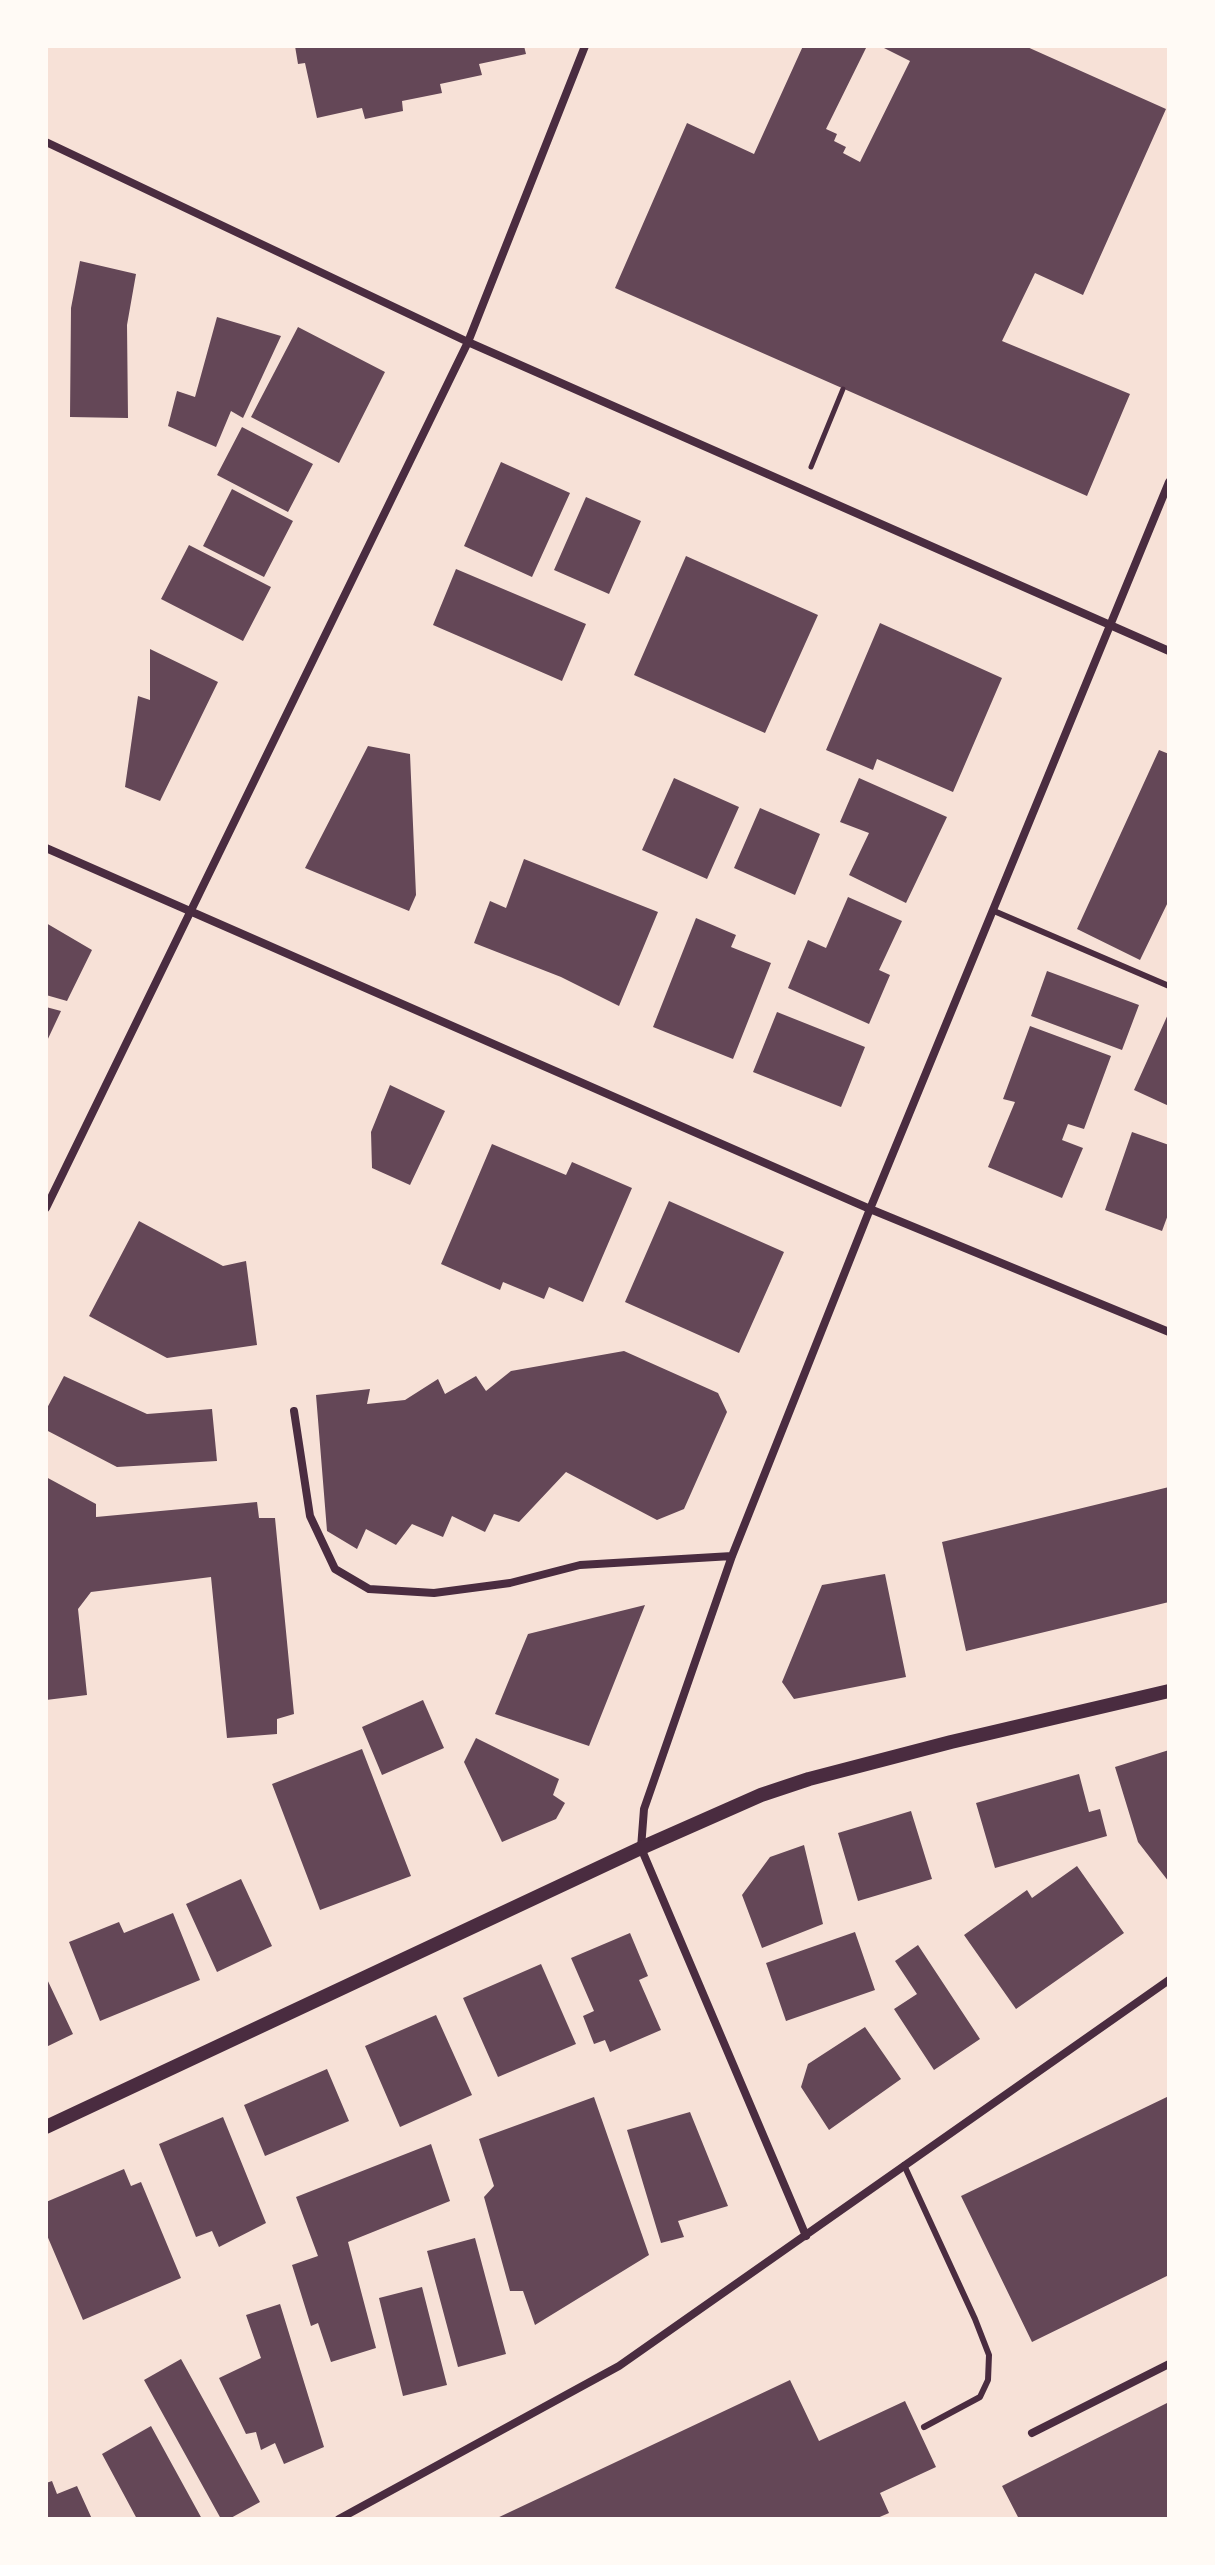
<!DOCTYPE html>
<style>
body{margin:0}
#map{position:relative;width:1215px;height:2565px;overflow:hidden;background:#f7e1d7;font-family:"Work Sans",sans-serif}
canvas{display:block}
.frame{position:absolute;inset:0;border:48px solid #fffaf5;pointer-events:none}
</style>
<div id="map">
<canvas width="1215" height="2565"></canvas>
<div class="frame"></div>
</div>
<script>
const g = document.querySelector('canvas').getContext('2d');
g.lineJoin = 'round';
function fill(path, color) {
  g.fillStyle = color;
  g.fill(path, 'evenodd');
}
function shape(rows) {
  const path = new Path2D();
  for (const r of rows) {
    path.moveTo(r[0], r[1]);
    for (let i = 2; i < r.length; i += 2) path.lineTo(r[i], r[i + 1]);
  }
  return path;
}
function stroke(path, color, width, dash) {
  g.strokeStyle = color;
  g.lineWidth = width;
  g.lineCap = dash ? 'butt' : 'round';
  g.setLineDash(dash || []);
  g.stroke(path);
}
fill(shape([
 [295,46,524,46,526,54,479,64,482,75,440,84,442,93,402,101,403,111,365,119,362,108,317,118,305,63,298,64],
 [803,46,867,46,826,129,837,134,834,141,846,147,843,153,860,162,910,61,880,46,1025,46,1166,109,1083,295,1035,273,1002,341,1130,394,1087,496,615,288,687,123,754,154],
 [80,261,136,274,127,325,128,418,70,417,71,308],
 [217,317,281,336,243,418,231,411,216,447,168,426,177,391,195,397],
 [298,327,385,372,339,463,251,417],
 [242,427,313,464,288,512,217,475],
 [501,462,570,493,532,577,464,546],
 [232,489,293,521,264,577,203,546],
 [586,497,641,521,609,594,554,570],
 [189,545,271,587,243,641,161,599],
 [686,556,818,615,765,733,634,675],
 [456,569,586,624,562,681,433,625],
 [880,623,1002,678,953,792,877,759,873,770,826,750],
 [150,649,218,682,160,801,125,787,138,696,150,700],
 [368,746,410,754,416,895,409,911,305,868],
 [1159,750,1169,754,1169,900,1140,960,1077,929],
 [674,778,739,807,707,879,642,850],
 [859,778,947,817,906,903,849,875,869,833,840,822],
 [760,808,820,834,795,895,734,868],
 [524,859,658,912,619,1006,561,977,474,943,490,901,506,908],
 [848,897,902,921,879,970,890,975,869,1024,788,988,808,940,826,948],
 [696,918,736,935,731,947,771,963,733,1059,653,1027],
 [46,923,92,950,67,1001,46,995],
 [1047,971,1139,1005,1122,1050,1031,1016],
 [46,1007,61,1011,46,1043],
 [777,1012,865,1047,841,1107,753,1072],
 [1169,1012,1169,1106,1134,1090],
 [1030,1026,1111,1056,1084,1129,1068,1124,1062,1140,1083,1148,1062,1198,988,1167,1015,1102,1003,1099],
 [390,1085,445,1111,410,1185,372,1168,371,1132],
 [1132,1132,1169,1145,1169,1212,1162,1231,1105,1210],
 [492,1144,566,1175,572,1162,632,1188,583,1302,549,1287,544,1299,503,1282,500,1290,441,1264],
 [669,1201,784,1252,739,1353,625,1302],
 [139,1221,223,1266,246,1261,257,1345,167,1358,89,1316],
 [624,1351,718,1393,727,1412,684,1509,657,1520,566,1472,519,1522,494,1514,485,1532,452,1516,443,1537,412,1524,396,1545,366,1529,357,1549,327,1531,316,1395,370,1389,367,1404,405,1400,438,1379,445,1394,476,1376,486,1391,511,1371],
 [64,1376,147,1414,212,1409,217,1461,117,1467,46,1430,46,1410],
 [46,1477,96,1504,96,1517,257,1502,259,1518,275,1518,294,1714,277,1719,277,1734,227,1738,211,1577,91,1592,78,1609,87,1695,46,1700],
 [1169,1487,1169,1602,966,1651,942,1542],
 [885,1574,906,1677,794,1699,782,1682,822,1585],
 [645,1605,589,1746,495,1714,528,1634],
 [423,1700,444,1748,382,1775,362,1727],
 [476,1738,559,1779,553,1795,565,1803,556,1819,502,1842,464,1762],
 [362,1749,411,1876,320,1910,272,1784],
 [1169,1750,1169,1882,1138,1842,1115,1767],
 [1079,1774,1089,1812,1100,1809,1107,1836,995,1868,976,1803],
 [911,1811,932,1879,858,1901,838,1833],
 [804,1845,823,1924,762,1948,742,1895,770,1857],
 [1077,1866,1124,1933,1016,2009,964,1935,1027,1890,1032,1898],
 [241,1879,272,1946,217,1972,186,1904],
 [173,1913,200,1980,100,2021,69,1942,119,1922,124,1933],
 [855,1932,875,1990,786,2021,766,1963],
 [630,1933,648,1976,639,1980,661,2030,610,2052,605,2040,594,2044,583,2016,594,2011,571,1958],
 [918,1945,980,2039,934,2070,894,2009,917,1994,895,1961],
 [541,1964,576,2044,498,2077,463,1998],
 [46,1977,73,2034,46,2047],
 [436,2015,472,2095,400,2127,365,2046],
 [865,2027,901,2079,829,2130,801,2087,808,2064],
 [327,2069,349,2121,265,2156,244,2105],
 [1169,2096,1169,2275,1032,2342,961,2196],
 [594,2097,649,2255,535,2325,523,2291,510,2291,484,2197,494,2186,479,2139],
 [690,2112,728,2206,678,2221,684,2237,661,2243,627,2130],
 [223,2117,266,2223,219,2247,212,2231,196,2237,159,2144],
 [431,2144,450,2201,348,2242,376,2348,331,2362,318,2323,311,2326,292,2265,318,2256,296,2197],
 [124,2169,131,2186,141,2182,181,2278,83,2320,46,2233,46,2202],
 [475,2238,506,2354,458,2367,427,2251],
 [422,2287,447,2385,403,2396,379,2298],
 [280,2304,324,2447,284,2464,275,2443,261,2450,256,2432,246,2434,219,2378,261,2358,246,2315],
 [181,2359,260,2502,229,2519,221,2519,144,2380],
 [790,2380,819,2441,905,2401,936,2467,880,2493,889,2513,875,2519,495,2519],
 [1169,2402,1169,2519,1019,2519,1002,2486],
 [151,2426,202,2519,137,2519,102,2454],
 [52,2481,57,2494,77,2486,92,2519,46,2519,46,2483]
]), '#644757');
stroke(shape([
 [811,467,843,389]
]), '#4a2c40', 5);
stroke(shape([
 [994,911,1169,986],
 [904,2165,975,2319,989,2355,988,2380,980,2397,924,2427]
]), '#4a2c40', 6);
stroke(shape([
 [46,142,468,342,1169,651],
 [46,848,870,1209,1169,1332],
 [46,1208,468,342,585,46],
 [294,1411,310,1516,335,1569,369,1589,434,1593,510,1583,580,1565,732,1556],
 [806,2236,641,1848,644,1809,732,1556,870,1209,1169,482],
 [1032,2433,1169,2364],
 [339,2519,619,2366,1169,1980]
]), '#4a2c40', 8);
stroke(shape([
 [46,2127,641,1848,761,1795,809,1779,951,1742,1169,1691]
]), '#4a2c40', 14);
</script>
